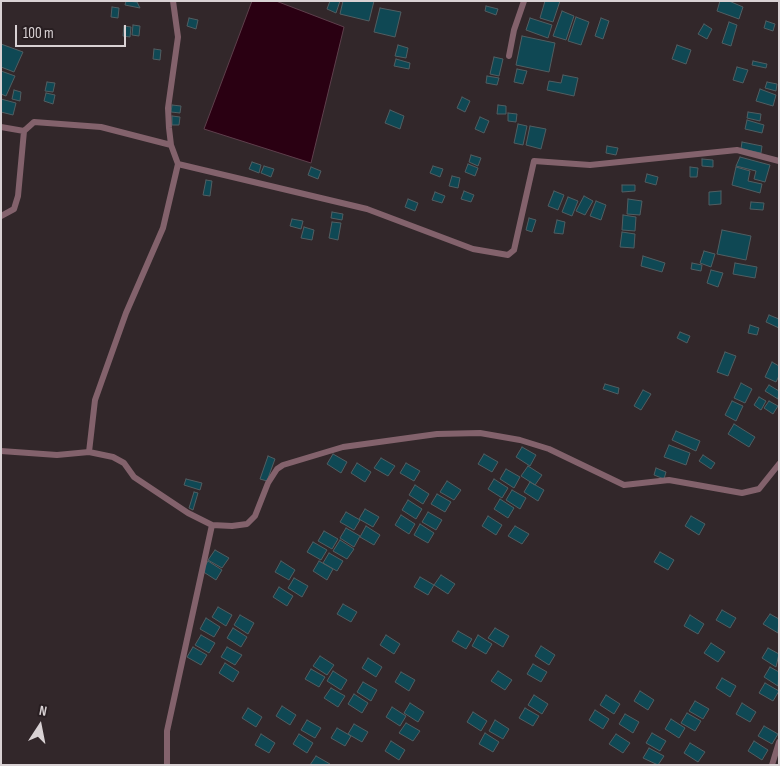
<!DOCTYPE html>
<style>
body{margin:0}
#map{position:relative;width:780px;height:766px;overflow:hidden;background:#32272a;font-family:"Sofia Sans Condensed",sans-serif}
canvas{display:block}
.frame{position:absolute;inset:0;border:2px solid #d9d2d4;pointer-events:none}
.north{position:absolute;left:15px;top:701px;width:50px;height:50px;-webkit-text-stroke:4px #281e21;paint-order:stroke;rotate:11deg;font-size:14px;font-weight:700;line-height:20px;text-align:center;color:#d9d2d4}
.north::after{content:'';display:block;margin:auto;width:18px;height:22px;background:#d9d2d4;clip-path:polygon(50% 0,100% 100%,50% 72%,0 100%)}
.scale{position:absolute;left:15px;top:25px;width:111px;height:22px;box-sizing:border-box;border:2px solid #d9d2d4;border-top:0;padding-left:6px;font-size:15px;line-height:18px;white-space:nowrap;color:#d9d2d4;-webkit-text-stroke:4px #281e21;paint-order:stroke}
</style>
<div id="map">
<canvas width="780" height="766"></canvas>
<div class="frame"></div>
<div class="north">N</div>
<div class="scale">100 m</div>
</div>
<script>
const g = document.querySelector('canvas').getContext('2d');
g.lineJoin = 'round';
function fill(path, color) {
  g.fillStyle = color;
  g.fill(path, 'evenodd');
}
function shape(rows) {
  const path = new Path2D();
  for (const r of rows) {
    path.moveTo(r[0], r[1]);
    for (let i = 2; i < r.length; i += 2) path.lineTo(r[i], r[i + 1]);
  }
  return path;
}
function stroke(path, color, width, dash) {
  g.strokeStyle = color;
  g.lineWidth = width;
  g.lineCap = dash ? 'butt' : 'round';
  g.setLineDash(dash || []);
  g.stroke(path);
}
const water = shape([
 [252,1,276,1,344,27,311,163,204,129,252,1]
]);
fill(water, '#2a0012');
stroke(water, '#5e3f4c', 1);
const building = shape([
 [126,1,137,2,140,8,125,5,126,1],
 [330,1,340,1,336,13,327,9,330,1],
 [343,1,374,1,369,21,340,14,343,1],
 [545,1,560,1,553,22,540,18,545,1],
 [720,1,729,1,743,7,739,19,717,11,720,1],
 [486,6,498,9,496,15,485,11,486,6],
 [112,7,119,8,118,18,111,17,112,7],
 [380,8,401,12,395,37,374,32,380,8],
 [562,11,574,16,566,40,553,36,562,11],
 [576,17,589,22,581,45,568,41,576,17],
 [189,18,198,20,196,29,187,26,189,18],
 [530,18,552,25,548,38,526,30,530,18],
 [601,18,609,21,603,39,595,36,601,18],
 [766,21,775,24,773,31,764,28,766,21],
 [729,22,737,25,731,46,722,43,729,22],
 [704,24,712,29,707,39,698,34,704,24],
 [133,25,140,26,139,36,132,35,133,25],
 [124,26,131,27,130,37,123,36,124,26],
 [522,36,555,43,549,72,516,65,522,36],
 [1,44,23,52,14,72,1,67,1,44],
 [398,45,408,48,406,58,395,56,398,45],
 [677,45,691,50,686,64,672,59,677,45],
 [154,49,161,50,160,60,153,59,154,49],
 [494,57,503,59,499,76,490,74,494,57],
 [396,59,410,63,409,69,394,66,396,59],
 [753,61,767,64,766,68,752,65,753,61],
 [737,67,748,70,743,83,733,80,737,67],
 [517,69,527,71,523,84,514,82,517,69],
 [1,71,15,76,6,96,1,94,1,71],
 [563,75,578,78,574,96,547,90,549,81,561,83,563,75],
 [487,76,499,78,497,85,486,83,487,76],
 [47,82,55,83,53,92,45,91,47,82],
 [767,82,777,84,776,91,765,88,767,82],
 [760,89,776,95,773,106,756,101,760,89],
 [14,90,21,92,20,101,12,99,14,90],
 [46,93,55,95,53,104,44,101,46,93],
 [462,97,470,101,465,112,457,108,462,97],
 [1,99,16,103,13,115,1,112,1,99],
 [172,105,181,106,180,113,171,112,172,105],
 [498,105,506,106,506,114,497,114,498,105],
 [390,110,404,116,400,129,385,123,390,110],
 [748,112,761,114,760,121,747,118,748,112],
 [508,113,517,114,516,122,508,121,508,113],
 [172,116,180,117,179,125,172,125,172,116],
 [480,117,489,121,484,133,475,129,480,117],
 [747,120,764,125,762,133,745,129,747,120],
 [518,124,527,126,523,145,514,143,518,124],
 [530,126,546,129,541,149,526,145,530,126],
 [742,142,762,146,761,153,741,149,742,142],
 [607,146,618,148,616,155,606,153,607,146],
 [471,155,481,158,478,166,469,162,471,155],
 [740,157,770,165,765,182,754,179,756,171,736,166,740,157],
 [702,159,713,160,713,167,702,166,702,159],
 [252,162,261,165,259,173,249,169,252,162],
 [468,164,478,168,475,176,465,172,468,164],
 [264,166,274,169,271,177,261,173,264,166],
 [433,166,443,169,440,177,430,173,433,166],
 [311,167,321,171,318,179,308,175,311,167],
 [690,167,698,168,697,177,690,177,690,167],
 [736,167,750,171,748,181,762,184,760,193,732,185,736,167],
 [647,174,658,177,656,185,645,182,647,174],
 [452,176,460,178,458,188,449,186,452,176],
 [206,180,212,181,210,196,203,195,206,180],
 [622,185,635,185,635,191,622,192,622,185],
 [464,191,474,195,471,202,461,199,464,191],
 [554,191,564,195,558,210,548,206,554,191],
 [721,191,721,204,709,205,709,192,721,191],
 [435,192,445,196,442,203,432,200,435,192],
 [584,196,593,201,585,215,576,211,584,196],
 [568,197,578,201,572,216,562,212,568,197],
 [408,199,418,203,415,211,405,207,408,199],
 [628,199,642,201,640,215,627,214,628,199],
 [596,201,606,205,601,220,590,216,596,201],
 [751,202,764,203,763,210,750,209,751,202],
 [332,212,343,214,342,220,331,218,332,212],
 [623,215,636,217,635,231,622,230,623,215],
 [529,218,536,220,532,232,526,230,529,218],
 [292,219,303,221,301,229,290,226,292,219],
 [557,220,565,222,563,234,554,233,557,220],
 [332,222,341,223,338,240,329,238,332,222],
 [304,227,314,230,312,240,301,238,304,227],
 [722,230,751,236,746,260,717,254,722,230],
 [622,232,635,234,634,248,620,247,622,232],
 [704,251,715,254,711,267,700,263,704,251],
 [643,256,665,263,662,272,641,266,643,256],
 [692,263,702,265,701,271,691,269,692,263],
 [735,263,757,267,755,278,733,274,735,263],
 [711,270,723,273,718,287,707,283,711,270],
 [769,315,779,319,779,328,766,322,769,315],
 [750,325,759,328,757,335,748,333,750,325],
 [680,332,690,336,687,343,677,338,680,332],
 [725,352,736,356,728,376,717,372,725,352],
 [772,362,779,366,779,376,776,382,765,377,772,362],
 [741,383,752,389,745,403,734,398,741,383],
 [605,384,619,388,618,394,603,389,605,384],
 [769,385,779,391,778,399,765,391,769,385],
 [643,390,651,394,641,410,634,406,643,390],
 [759,397,766,401,761,410,754,405,759,397],
 [732,401,743,406,736,421,725,415,732,401],
 [769,401,778,406,773,414,764,408,769,401],
 [734,424,755,437,749,447,728,434,734,424],
 [676,431,700,441,696,451,672,440,676,431],
 [669,445,690,453,686,465,664,457,669,445],
 [522,447,536,455,530,466,516,457,522,447],
 [333,454,347,462,341,473,327,464,333,454],
 [484,454,498,462,492,472,478,464,484,454],
 [703,455,715,463,711,469,699,461,703,455],
 [268,456,275,459,267,481,260,479,268,456],
 [381,458,395,466,388,476,374,468,381,458],
 [357,463,371,472,365,482,351,473,357,463],
 [406,463,420,471,414,481,400,473,406,463],
 [528,466,542,475,535,485,521,476,528,466],
 [656,468,666,472,664,479,654,475,656,468],
 [506,469,520,477,514,488,500,479,506,469],
 [186,479,202,483,200,490,184,485,186,479],
 [494,479,508,488,502,498,488,489,494,479],
 [447,481,461,490,454,500,440,492,447,481],
 [530,482,544,490,538,501,524,492,530,482],
 [415,485,429,494,423,504,409,495,415,485],
 [512,490,526,498,520,509,506,500,512,490],
 [194,492,198,493,193,510,189,508,194,492],
 [437,494,451,502,445,512,431,504,437,494],
 [500,499,514,508,508,518,494,509,500,499],
 [408,500,422,509,416,519,402,510,408,500],
 [365,509,379,517,373,527,359,519,365,509],
 [346,512,360,520,354,530,340,522,346,512],
 [428,512,442,520,436,530,422,522,428,512],
 [401,515,415,524,409,534,395,525,401,515],
 [488,516,502,525,496,535,482,526,488,516],
 [691,516,705,524,699,535,685,526,691,516],
 [420,524,434,533,428,543,414,535,420,524],
 [366,526,380,535,374,545,360,537,366,526],
 [515,526,529,534,522,544,508,536,515,526],
 [346,528,360,536,354,547,340,538,346,528],
 [324,531,338,539,332,549,318,541,324,531],
 [340,540,354,549,347,559,333,551,340,540],
 [313,542,327,550,321,560,307,552,313,542],
 [215,550,229,558,222,568,208,560,215,550],
 [660,552,674,560,668,570,654,562,660,552],
 [329,553,343,561,337,571,323,563,329,553],
 [208,561,222,570,216,580,202,571,208,561],
 [281,561,295,570,289,580,275,572,281,561],
 [319,561,333,569,327,580,313,571,319,561],
 [441,575,455,584,448,594,434,585,441,575],
 [420,577,434,585,428,595,414,587,420,577],
 [294,578,308,586,302,597,288,588,294,578],
 [279,587,293,596,287,606,273,597,279,587],
 [343,604,357,612,351,622,337,614,343,604],
 [218,607,232,615,226,626,212,617,218,607],
 [722,610,736,618,730,628,716,620,722,610],
 [770,614,779,619,778,633,763,624,770,614],
 [240,615,254,623,248,634,234,625,240,615],
 [690,615,704,624,698,634,684,626,690,615],
 [206,618,220,627,214,637,200,629,206,618],
 [233,628,247,637,241,647,227,638,233,628],
 [495,628,509,636,503,647,488,638,495,628],
 [458,631,472,639,466,649,452,641,458,631],
 [201,635,215,643,209,653,195,645,201,635],
 [386,635,400,644,394,654,380,645,386,635],
 [478,635,492,644,486,654,472,646,478,635],
 [711,643,725,652,718,662,704,653,711,643],
 [541,646,555,655,549,665,535,656,541,646],
 [193,647,207,655,201,665,187,657,193,647],
 [227,647,242,655,235,665,221,657,227,647],
 [768,648,779,654,776,667,762,658,768,648],
 [320,656,334,665,327,675,313,666,320,656],
 [368,658,382,667,376,677,362,668,368,658],
 [225,663,239,672,233,682,219,673,225,663],
 [533,664,547,672,541,682,527,674,533,664],
 [770,667,779,672,778,686,764,677,770,667],
 [311,669,325,677,319,687,305,679,311,669],
 [333,671,347,680,341,690,327,681,333,671],
 [498,671,512,680,505,690,491,681,498,671],
 [401,672,415,680,409,691,395,682,401,672],
 [722,678,736,686,730,697,716,688,722,678],
 [363,682,377,690,371,701,357,692,363,682],
 [765,683,779,691,773,701,759,693,765,683],
 [331,688,345,696,338,707,324,698,331,688],
 [640,691,654,700,648,710,634,701,640,691],
 [354,694,368,703,362,713,348,704,354,694],
 [534,695,548,704,542,714,528,705,534,695],
 [606,695,620,704,614,714,600,705,606,695],
 [695,701,709,709,703,719,689,711,695,701],
 [410,703,424,712,418,722,404,713,410,703],
 [742,703,756,712,750,722,736,714,742,703],
 [282,706,296,715,290,725,276,716,282,706],
 [392,707,406,716,400,726,386,717,392,707],
 [248,708,262,717,256,727,242,718,248,708],
 [525,708,539,716,533,726,519,718,525,708],
 [595,710,609,719,603,729,589,720,595,710],
 [473,712,487,721,481,731,467,722,473,712],
 [687,713,701,721,695,731,681,723,687,713],
 [625,714,639,722,633,733,619,724,625,714],
 [671,719,685,728,679,738,665,729,671,719],
 [307,720,321,728,315,738,301,730,307,720],
 [495,720,509,729,503,739,489,731,495,720],
 [406,723,420,731,413,741,399,733,406,723],
 [354,724,368,732,362,742,348,734,354,724],
 [764,726,778,734,772,744,758,736,764,726],
 [337,728,351,736,345,746,331,738,337,728],
 [485,733,499,742,493,752,479,744,485,733],
 [652,733,666,741,660,751,646,743,652,733],
 [261,734,275,743,269,753,255,745,261,734],
 [299,734,313,743,307,753,293,744,299,734],
 [616,734,630,743,623,753,609,744,616,734],
 [391,741,405,750,399,760,385,751,391,741],
 [754,741,768,750,762,760,748,751,754,741],
 [690,743,705,752,698,762,684,753,690,743],
 [649,748,664,756,658,765,643,758,649,748],
 [316,756,330,764,330,765,310,765,316,756]
]);
fill(building, '#0f4854');
stroke(building, '#515e62', 1);
stroke(shape([
 [509,56,514,30,524,1],
 [1,127,24,131],
 [178,164,367,209,473,249,508,255,514,250,534,161,590,165,737,150,779,161],
 [1,216,14,209,18,196,24,131,34,122,101,127,171,145],
 [1,451,57,455,89,452,113,457,124,463,134,477,188,513,212,525,232,526,247,524,255,516,268,483,277,469,283,465,343,447,437,434,480,433,520,440,549,449,624,485,669,480,742,493,759,489,779,464],
 [89,452,95,400,126,313,163,228,178,164,171,145,169,128,168,108,178,37,173,1],
 [167,765,167,731,212,525],
 [772,765,779,742]
]), '#83626c', 6);
</script>
